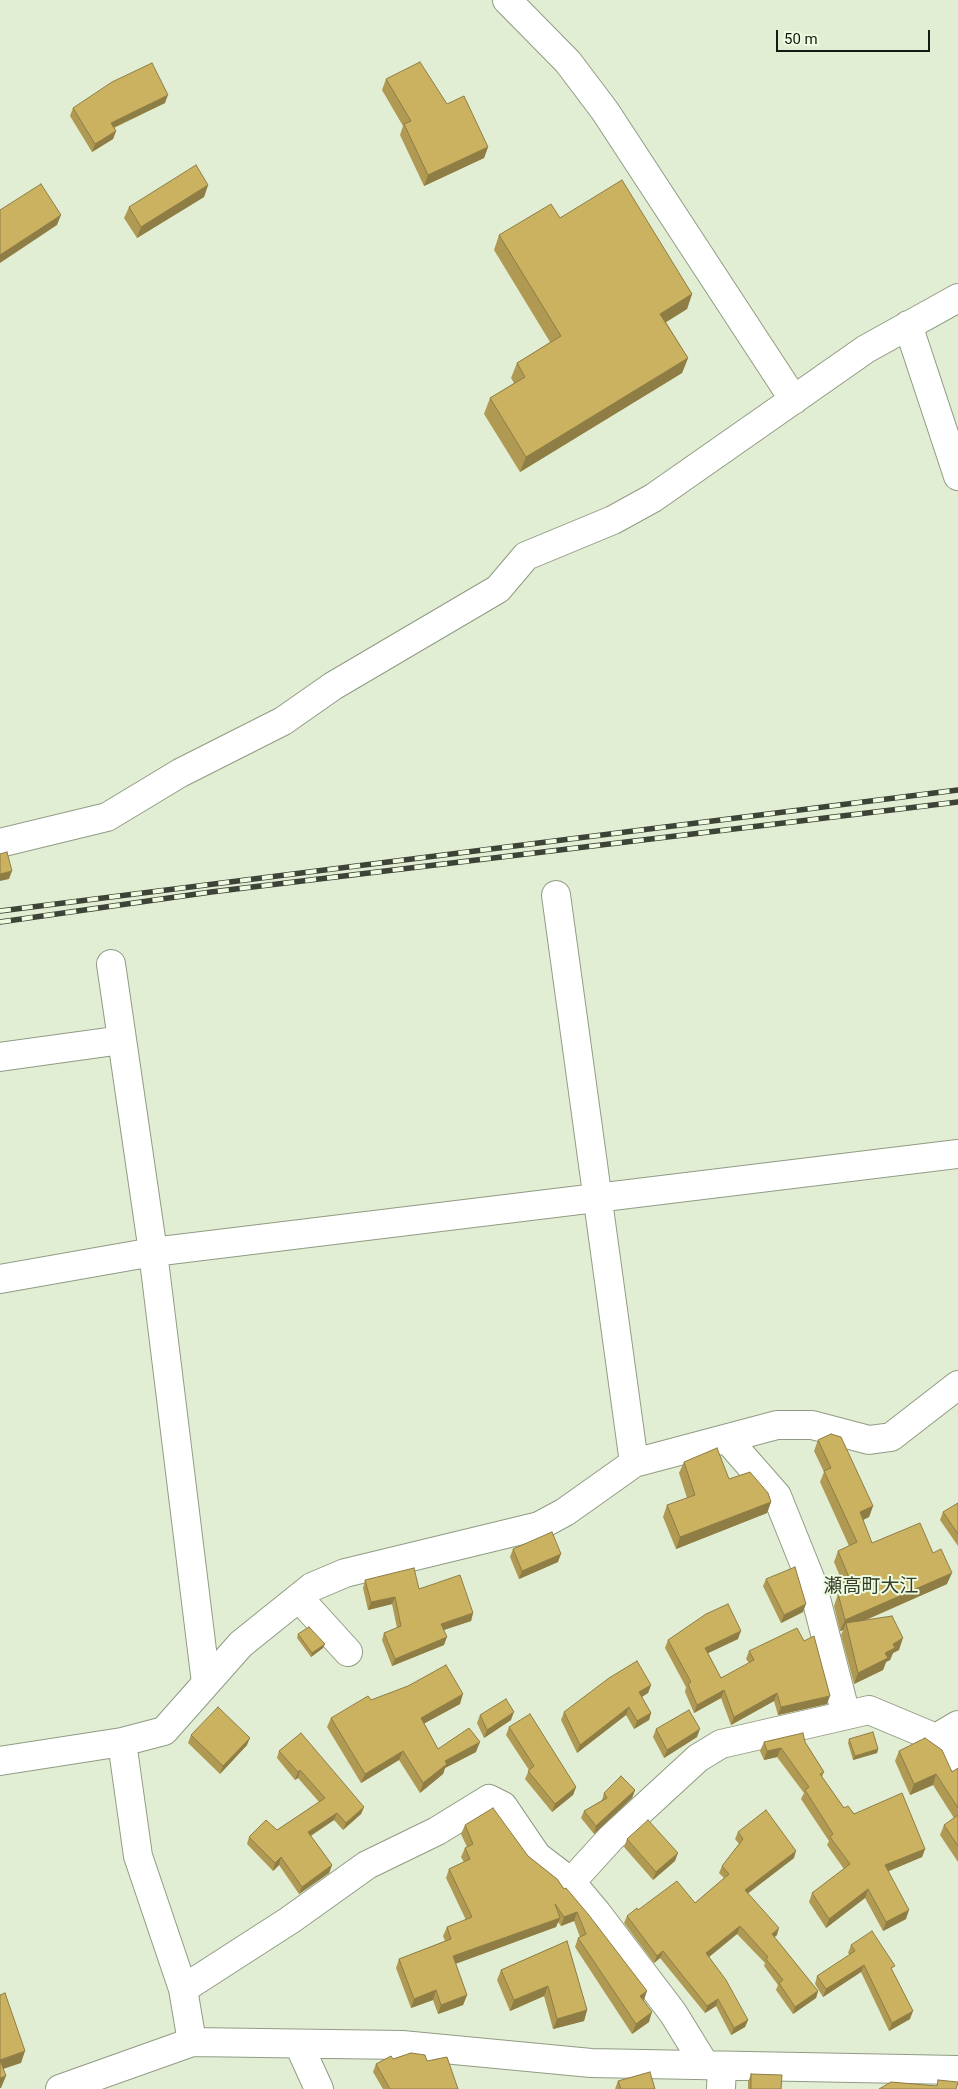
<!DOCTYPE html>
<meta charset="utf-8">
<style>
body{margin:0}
#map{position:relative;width:958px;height:2089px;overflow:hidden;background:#e2eed3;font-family:Roboto,sans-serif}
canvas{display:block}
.scale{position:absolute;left:776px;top:30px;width:154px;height:22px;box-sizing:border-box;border:2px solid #151a10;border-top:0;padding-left:6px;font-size:15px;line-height:18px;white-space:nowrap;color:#151a10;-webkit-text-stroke:4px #effbe0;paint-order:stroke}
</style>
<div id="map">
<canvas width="958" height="2089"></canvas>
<div class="scale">50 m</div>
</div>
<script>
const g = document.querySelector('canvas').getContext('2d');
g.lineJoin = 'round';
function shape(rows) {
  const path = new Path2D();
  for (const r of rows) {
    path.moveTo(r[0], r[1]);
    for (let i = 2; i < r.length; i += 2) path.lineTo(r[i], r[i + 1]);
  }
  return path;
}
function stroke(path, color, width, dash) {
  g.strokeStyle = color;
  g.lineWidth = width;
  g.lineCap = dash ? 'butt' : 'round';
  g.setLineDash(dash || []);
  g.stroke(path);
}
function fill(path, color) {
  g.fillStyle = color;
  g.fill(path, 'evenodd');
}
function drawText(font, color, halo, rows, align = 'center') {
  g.font = font + ' Roboto,"Noto Sans JP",sans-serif';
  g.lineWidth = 4;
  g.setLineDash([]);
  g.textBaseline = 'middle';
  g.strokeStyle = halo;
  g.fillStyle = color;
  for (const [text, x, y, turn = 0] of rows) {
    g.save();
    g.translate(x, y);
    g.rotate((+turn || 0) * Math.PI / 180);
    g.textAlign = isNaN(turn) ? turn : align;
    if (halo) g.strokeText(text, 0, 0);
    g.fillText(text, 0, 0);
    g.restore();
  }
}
const minor = shape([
 [507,0,568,62,605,111,794,400],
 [908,325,958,476],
 [0,843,107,817,180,773,283,721,333,686,498,589,526,556,613,520,653,498,866,349,958,298],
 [556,895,634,1463],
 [111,964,153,1252,206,1683],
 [0,1057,122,1040],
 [0,1279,153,1252,958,1154],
 [728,1440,777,1496,812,1583,846,1715],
 [299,1598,348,1652],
 [936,1738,958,1725],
 [122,1742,138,1856,183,1989,192,2042],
 [0,1761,122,1742,164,1731,241,1644,312,1587,345,1573,539,1526,565,1512,634,1463,777,1425,812,1425,869,1440,891,1437,958,1385],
 [571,1882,611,1838,698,1758,721,1744,869,1710,936,1738,958,1758],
 [183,1989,290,1920,367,1865,437,1831,489,1799,503,1806,537,1856,571,1882,597,1913,673,2013,705,2065],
 [299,2045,319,2089],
 [60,2089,192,2042,402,2045,591,2063,958,2070],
 [721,2089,722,2066]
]);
stroke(minor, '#909b83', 30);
stroke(minor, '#fff', 28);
const rail = shape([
 [0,911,958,790],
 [0,922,211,892,958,802]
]);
stroke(rail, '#3d4336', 5.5);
stroke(rail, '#effbe0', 4, [11]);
fill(shape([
 [386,79,447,104,488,147,484,158,424,186,400,135,403,126,382,90],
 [165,103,114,128,116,131,113,139,92,152,70,116,73,108],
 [208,185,204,197,137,238,124,218,129,207],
 [560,218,692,294,687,309,666,322,688,358,682,373,520,472,484,414,490,398,514,383,511,378,517,363,550,342,494,250,499,235],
 [818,1440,873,1506,869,1517,863,1520,872,1543,933,1553,947,1584,866,1620,899,1650,893,1653,890,1660,886,1662,883,1670,854,1684,841,1635,843,1630,840,1631,834,1606,838,1594,846,1591,834,1562,838,1551,849,1546,820,1482,824,1472,814,1451],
 [684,1462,729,1479,771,1502,767,1513,676,1549,663,1517,667,1505,687,1498,679,1473],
 [958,1503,958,1546,940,1520,943,1512],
 [513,1549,558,1562,519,1579,510,1557],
 [766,1579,803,1612,781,1623,763,1586],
 [365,1580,419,1589,473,1613,471,1621,443,1630,444,1645,392,1666,382,1640,384,1633,397,1628,392,1604,368,1610,363,1588],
 [298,1634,323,1648,311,1657,297,1638],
 [738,1639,708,1653,721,1678,749,1663,746,1659,749,1651,827,1704,778,1715,774,1701,731,1725,721,1698,694,1713,685,1692,686,1687,665,1648,668,1640],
 [651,1685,648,1693,642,1697,651,1713,649,1720,634,1729,626,1715,577,1753,561,1720,564,1712],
 [460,1704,424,1723,438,1749,476,1752,445,1768,443,1774,420,1793,399,1760,361,1783,327,1727,331,1718],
 [480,1715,511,1720,484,1738,477,1723],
 [509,1727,576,1787,573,1795,552,1812,525,1779,529,1770,506,1735],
 [656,1729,697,1737,664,1758,653,1737],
 [191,1735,247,1745,220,1774,188,1743],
 [849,1739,878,1749,877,1753,853,1760,848,1743],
 [764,1742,805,1742,824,1772,822,1777,844,1808,925,1849,922,1857,888,1871,906,1919,883,1931,865,1898,826,1928,809,1902,812,1893,844,1869,827,1845,829,1841,801,1799,804,1793,777,1757,764,1760,760,1751],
 [279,1751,364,1807,361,1814,343,1830,334,1820,311,1836,332,1865,329,1873,299,1894,279,1865,273,1871,247,1844,249,1837,277,1830,319,1802,298,1778,295,1780,277,1758],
 [899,1751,952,1772,958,1768,958,1862,940,1835,944,1825,954,1818,933,1785,910,1795,895,1761],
 [635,1790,632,1798,594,1834,581,1818,584,1811,602,1800,604,1793],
 [465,1825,528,1856,557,1879,644,2000,649,2022,632,2034,575,1947,578,1938,580,1937,574,1921,561,1926,558,1922,556,1927,455,1963,467,1995,463,2005,438,2014,433,2000,411,2008,396,1968,399,1959,445,1941,443,1936,447,1927,466,1920,446,1878,449,1869,464,1862,461,1857,465,1848,467,1847,461,1834],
 [738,1832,794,1858,748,1893,777,1935,774,1937,818,1991,816,1998,793,2014,776,1990,778,1985,764,1966,765,1963,737,1934,709,1957,748,2020,745,2027,731,2035,716,2006,705,2013,660,1958,654,1963,624,1923,627,1916,638,1910,695,1903,724,1878,719,1873,722,1866,739,1844,735,1839],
 [627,1839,675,1861,653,1880,624,1847],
 [567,1941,587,2010,584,2021,553,2029,544,1996,510,2011,497,1980,501,1970],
 [851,1945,893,1972,910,2019,889,2031,861,1972,823,1997,815,1984,817,1976,850,1955,848,1953],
 [393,2059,427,2061,457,2089,383,2089,373,2072,376,2064],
 [751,2074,781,2089,748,2089,748,2082],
 [618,2081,655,2089,615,2089]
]), '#af9953');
fill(shape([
 [168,95,165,103,108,130,111,123],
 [116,131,113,139,92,152,95,144],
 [488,147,484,158,424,186,428,175],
 [208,185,204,197,137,238,141,227],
 [61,215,57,225,0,263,0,255],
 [692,294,687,309,655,329,660,314],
 [688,358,682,373,520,472,526,457],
 [12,871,9,879,0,881,0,874],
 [771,1502,767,1513,676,1549,680,1537],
 [873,1506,869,1517,856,1523,860,1512],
 [561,1554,558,1562,519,1579,522,1571],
 [952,1573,947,1584,847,1628,846,1623,843,1630,840,1631,845,1620],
 [395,1597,392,1604,368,1610,371,1602],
 [806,1604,803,1612,781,1623,784,1615],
 [473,1613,471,1621,438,1632,441,1624],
 [741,1631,738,1639,702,1656,705,1648],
 [447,1637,444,1645,392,1666,395,1659],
 [903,1638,899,1650,893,1653,890,1660,886,1662,883,1670,854,1684,858,1673,885,1653,893,1644],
 [325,1644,323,1648,311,1657,312,1653],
 [651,1685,648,1693,636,1700,639,1692],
 [724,1690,721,1698,694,1713,697,1705],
 [777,1693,774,1701,731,1725,734,1717],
 [463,1694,460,1704,418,1727,421,1718],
 [830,1696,827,1704,778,1715,781,1707],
 [629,1707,626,1715,577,1753,580,1745],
 [514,1712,511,1720,484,1738,487,1730],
 [651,1713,649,1720,634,1729,637,1721],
 [700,1729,697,1737,664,1758,667,1750],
 [250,1738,247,1745,220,1774,223,1766],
 [480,1742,476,1752,445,1768,443,1774,420,1793,423,1783,445,1761],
 [781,1748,777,1757,764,1760,767,1751],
 [878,1749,877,1753,853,1760,855,1756],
 [403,1751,399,1760,361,1783,365,1774],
 [300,1770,298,1778,295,1780,298,1772],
 [936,1774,933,1785,910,1795,914,1784],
 [576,1787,573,1795,552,1812,555,1804],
 [635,1790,632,1798,594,1834,596,1826],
 [364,1807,361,1814,343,1830,346,1823],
 [337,1813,334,1820,305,1839,308,1832],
 [925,1849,922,1857,882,1874,885,1865],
 [796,1851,794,1858,742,1898,745,1890],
 [678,1853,675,1861,653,1880,656,1872],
 [281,1857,279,1865,273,1871,275,1863],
 [332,1865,329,1873,299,1894,302,1887],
 [868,1889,865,1898,826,1928,829,1919],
 [909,1910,906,1919,883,1931,886,1922],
 [577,1912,574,1921,561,1926,564,1917],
 [560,1918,556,1927,450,1966,453,1956],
 [740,1926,737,1934,704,1961,706,1953],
 [779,1928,777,1935,769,1942,772,1934],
 [663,1951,660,1958,654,1963,657,1956],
 [864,1965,861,1972,823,1997,826,1989],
 [548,1986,544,1996,510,2011,514,2000],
 [436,1990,433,2000,411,2008,414,1999],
 [647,1991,644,2000,640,1996],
 [818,1991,816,1998,793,2014,795,2007],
 [467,1995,463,2005,438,2014,441,2005],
 [718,1999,716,2006,705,2013,707,2006],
 [587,2010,584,2021,553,2029,557,2019],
 [913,2011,910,2019,889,2031,892,2023],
 [652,2012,649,2022,632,2034,636,2024],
 [748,2020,745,2027,731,2035,734,2028],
 [25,2051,21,2063,0,2070,0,2060],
 [6,2076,1,2088,0,2088,0,2078]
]), '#8e7d44');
const building = shape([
 [420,62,447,104,464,96,488,147,428,175,404,124,411,121,386,79,420,62],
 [152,63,168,95,111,123,116,131,95,144,73,108,112,82,152,63],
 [196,165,208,185,141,227,129,207,196,165],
 [622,180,692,294,660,314,688,358,526,457,490,398,525,377,517,363,561,336,499,235,551,204,560,218,622,180],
 [41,184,61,215,0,255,0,210,41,184],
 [7,852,12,871,0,874,0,854,7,852],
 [831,1434,841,1437,873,1506,860,1512,872,1543,920,1523,933,1553,941,1549,952,1573,845,1620,838,1594,853,1587,838,1551,857,1542,824,1471,831,1468,818,1440,831,1434],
 [717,1448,729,1479,750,1472,768,1493,771,1502,680,1537,667,1505,695,1495,684,1462,717,1448],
 [958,1503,958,1534,943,1512,958,1503],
 [552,1532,561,1554,522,1571,513,1549,552,1532],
 [795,1567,806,1604,784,1615,766,1579,795,1567],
 [414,1568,419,1589,460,1575,473,1613,441,1624,447,1637,395,1659,384,1633,401,1626,395,1597,371,1602,365,1580,414,1568],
 [728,1604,741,1631,705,1648,721,1678,754,1660,749,1651,797,1628,804,1641,814,1636,830,1696,781,1707,777,1693,734,1717,724,1690,697,1705,688,1684,691,1682,668,1640,706,1614,728,1604],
 [892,1616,903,1638,893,1644,895,1648,885,1653,888,1658,858,1673,846,1623,892,1616],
 [309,1627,325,1644,312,1653,298,1634,309,1627],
 [637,1661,651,1685,639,1692,651,1713,637,1721,629,1707,580,1745,564,1712,609,1678,637,1661],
 [446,1665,463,1694,421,1718,438,1749,469,1728,480,1742,445,1761,447,1764,423,1783,403,1751,365,1774,331,1718,368,1696,371,1700,408,1686,446,1665],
 [506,1699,514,1712,487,1730,480,1715,506,1699],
 [218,1707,250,1738,223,1766,191,1735,218,1707],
 [689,1710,700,1729,667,1750,656,1729,689,1710],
 [530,1714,576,1787,555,1804,528,1771,534,1766,509,1727,530,1714],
 [873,1732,878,1749,855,1756,849,1739,873,1732],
 [301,1733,364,1807,346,1823,337,1813,308,1832,332,1865,302,1887,281,1857,275,1863,249,1837,266,1820,277,1830,325,1798,300,1770,298,1772,279,1751,301,1733],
 [803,1733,805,1742,824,1772,820,1774,844,1808,848,1806,854,1814,902,1793,925,1849,885,1865,909,1910,886,1922,868,1889,829,1919,812,1893,850,1864,830,1837,833,1834,805,1790,809,1787,781,1748,767,1751,764,1742,803,1733],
 [925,1738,942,1750,952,1772,958,1768,958,1808,936,1774,914,1784,899,1751,925,1738],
 [621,1776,635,1790,596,1826,584,1811,607,1798,604,1793,621,1776],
 [493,1808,528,1856,557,1879,564,1889,566,1888,588,1914,647,1991,640,1996,652,2012,636,2024,578,1938,586,1934,577,1912,564,1917,555,1904,560,1918,453,1956,467,1995,441,2005,436,1990,414,1999,399,1959,451,1939,447,1927,472,1917,449,1869,470,1859,465,1848,473,1844,465,1825,493,1808],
 [766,1810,796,1851,745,1890,779,1928,772,1934,818,1991,795,2007,779,1983,783,1980,766,1959,768,1957,740,1926,706,1953,726,1980,748,2020,734,2028,718,1999,707,2006,663,1951,657,1956,627,1916,637,1908,638,1910,677,1881,695,1903,729,1874,722,1866,743,1839,738,1832,766,1810],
 [958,1815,958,1846,944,1825,958,1815],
 [648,1820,678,1853,656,1872,627,1839,648,1820],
 [872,1931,895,1966,891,1968,913,2011,892,2023,864,1965,826,1989,817,1976,855,1951,851,1945,872,1931],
 [567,1941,587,2010,557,2019,548,1986,514,2000,501,1970,567,1941],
 [5,1993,25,2051,0,2060,0,1995,5,1993],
 [411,2053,425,2055,427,2061,447,2057,458,2089,390,2089,376,2064,391,2056,393,2059,411,2053],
 [0,2060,6,2076,0,2078,0,2060],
 [650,2072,655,2089,621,2089,618,2081,650,2072],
 [751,2074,782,2075,781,2089,751,2089,751,2074],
 [938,2080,958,2082,956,2089,879,2089,891,2082,937,2086,938,2080]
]);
fill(building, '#cbb261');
stroke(building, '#8e7d44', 1);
drawText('19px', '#343d28', '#effbe0', [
 ["瀬高町大江",871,1587]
]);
</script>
